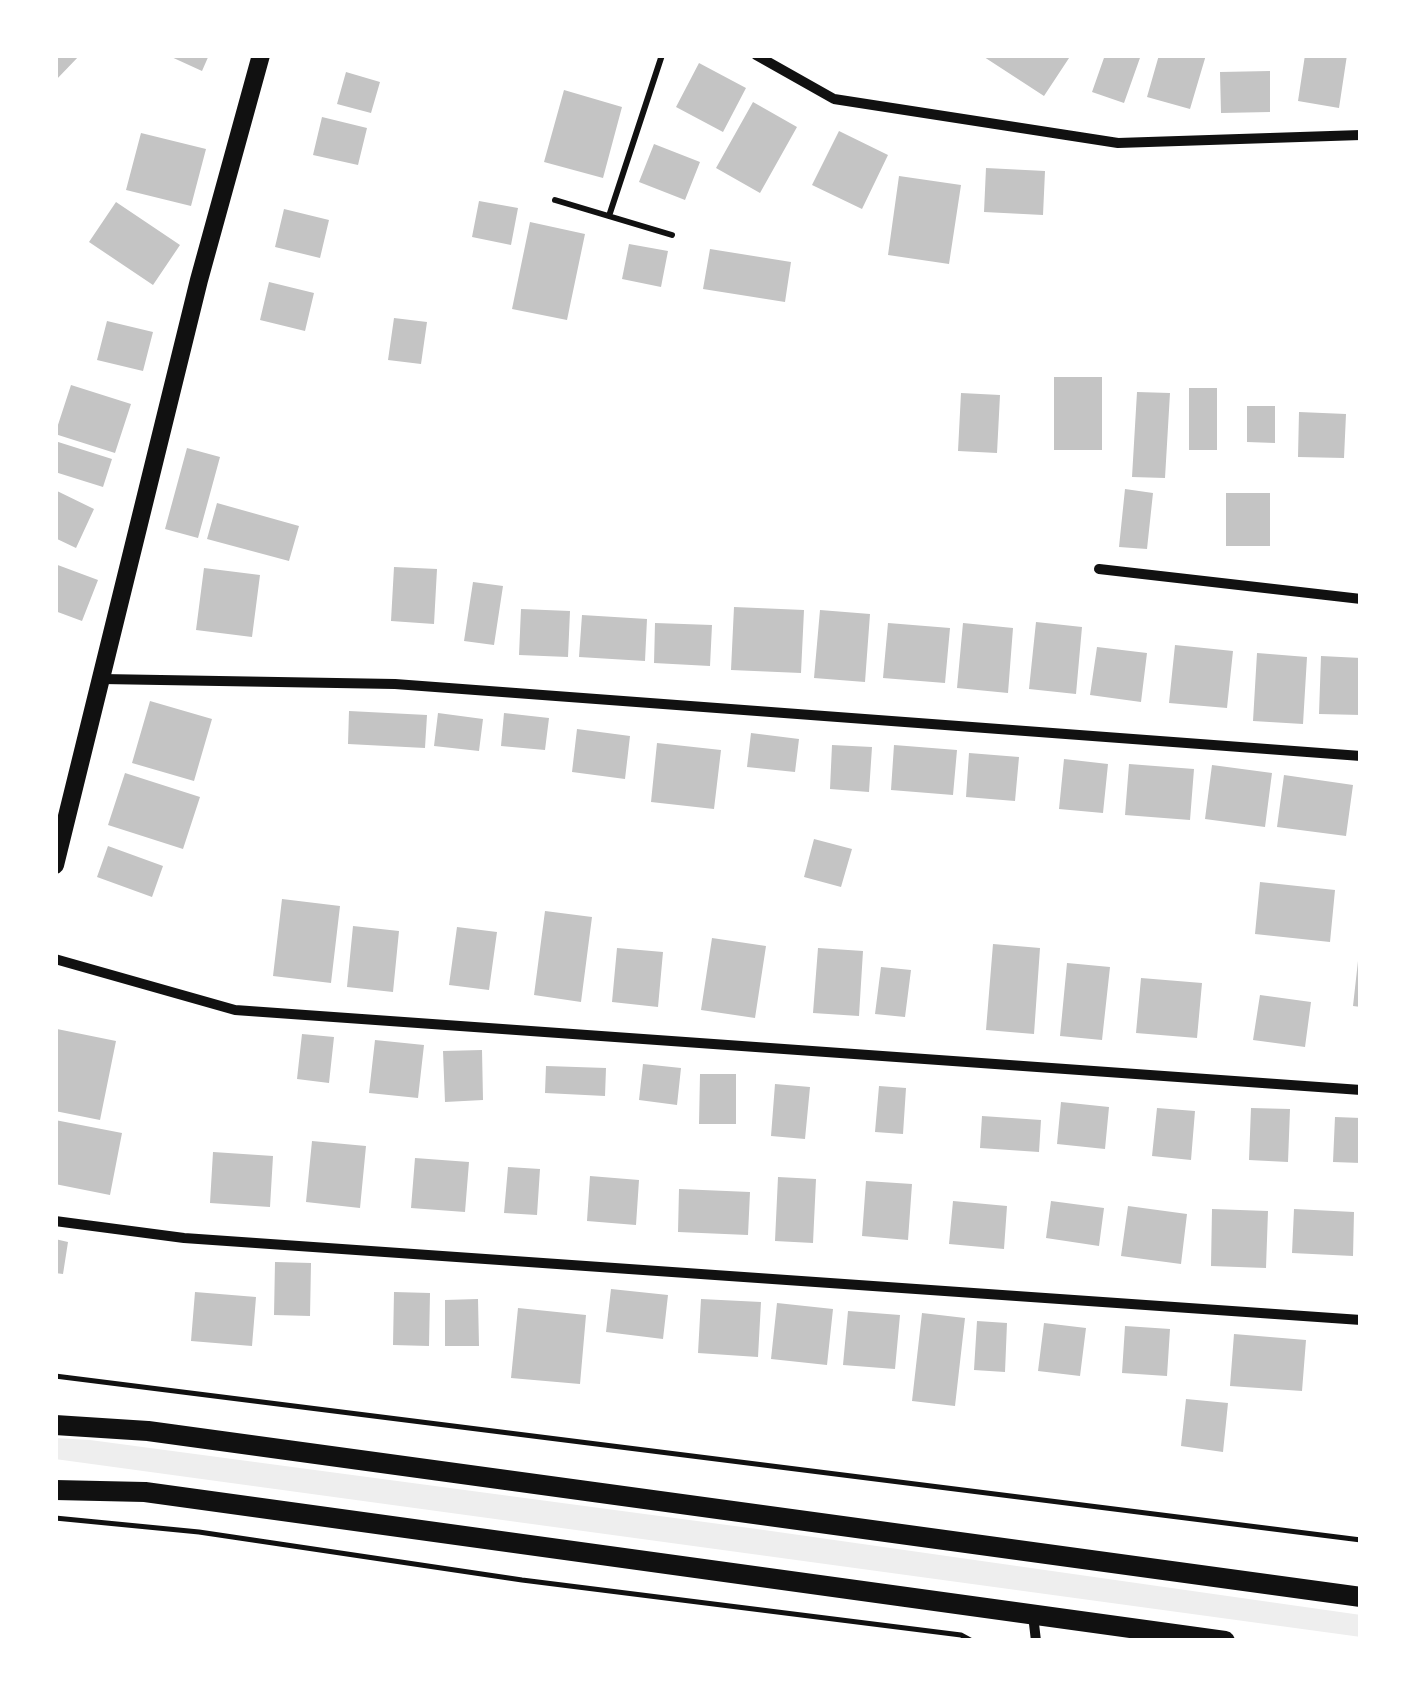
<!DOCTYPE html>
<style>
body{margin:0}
#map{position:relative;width:1416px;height:1696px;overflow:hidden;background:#fff;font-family:Raleway,sans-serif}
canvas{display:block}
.frame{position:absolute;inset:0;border:58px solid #fff;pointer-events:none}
</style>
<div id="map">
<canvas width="1416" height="1696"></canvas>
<div class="frame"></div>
</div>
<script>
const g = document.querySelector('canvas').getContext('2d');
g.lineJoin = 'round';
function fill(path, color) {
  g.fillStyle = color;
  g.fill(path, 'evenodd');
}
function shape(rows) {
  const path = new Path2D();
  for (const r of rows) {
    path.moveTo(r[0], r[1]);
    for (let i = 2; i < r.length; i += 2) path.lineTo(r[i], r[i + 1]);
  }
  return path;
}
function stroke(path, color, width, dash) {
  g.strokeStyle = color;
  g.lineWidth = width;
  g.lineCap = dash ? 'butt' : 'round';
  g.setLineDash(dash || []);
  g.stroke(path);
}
fill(shape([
 [55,1438,90,1440,757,1529,1361,1615,1361,1637,55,1459]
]), '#eee');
fill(shape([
 [55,55,80,55,55,81],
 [167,55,209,55,202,71],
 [981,55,1071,55,1044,96],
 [1105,55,1141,55,1124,103,1092,92],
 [1159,55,1206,55,1190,109,1147,97],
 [1305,55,1347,55,1339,108,1298,101],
 [699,63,746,88,723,132,676,107],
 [1270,71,1270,112,1221,113,1220,72],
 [346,72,380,82,371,113,337,104],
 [564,90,622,107,603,178,544,162],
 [753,102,797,127,760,193,716,168],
 [322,117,367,128,358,165,313,155],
 [839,131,888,155,862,209,812,185],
 [141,133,206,149,191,206,126,190],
 [654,144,700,162,685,200,639,182],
 [986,168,1045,171,1043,215,984,212],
 [899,176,961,185,949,264,888,255],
 [479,201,518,208,511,245,472,237],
 [116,202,180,245,153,285,89,242],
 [284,209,329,220,320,258,275,247],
 [530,222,585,234,567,320,512,309],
 [629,244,668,251,661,287,622,279],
 [710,249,791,262,785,302,703,289],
 [269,282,314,293,305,331,260,320],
 [394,318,427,322,421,364,388,360],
 [107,321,153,332,143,371,97,360],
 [1054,377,1102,377,1102,450,1054,450],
 [71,385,131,404,115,453,55,434],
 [1189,388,1217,388,1217,450,1189,450],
 [1137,392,1170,393,1165,478,1132,477],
 [961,393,1000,395,997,453,958,451],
 [1247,406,1275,406,1275,443,1247,442],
 [1299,412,1346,414,1344,458,1298,457],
 [55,441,112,459,103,487,55,472],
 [187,448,220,457,198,538,165,529],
 [1125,489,1153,493,1147,549,1119,547],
 [55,490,94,509,76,548,55,538],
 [1226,493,1270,493,1270,546,1226,546],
 [217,503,299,526,289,561,207,539],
 [55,564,98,580,82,621,55,611],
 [394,567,437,569,434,624,391,621],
 [204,568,260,575,252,637,196,630],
 [473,582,503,586,494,645,464,641],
 [734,607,804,610,801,673,731,670],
 [521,609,570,611,568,657,519,655],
 [820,610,870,614,865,682,814,678],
 [582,615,647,619,645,661,579,657],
 [1036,622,1082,627,1076,694,1029,689],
 [655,623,712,625,710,666,654,663],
 [888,623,950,628,945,683,883,678],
 [963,623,1013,628,1008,693,957,688],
 [1175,645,1233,651,1227,708,1169,703],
 [1097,647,1147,653,1141,702,1090,695],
 [1257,653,1307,657,1303,724,1253,721],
 [1321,656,1361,658,1361,715,1319,714],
 [150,701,212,719,194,781,132,763],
 [349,711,427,715,425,748,348,744],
 [438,713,483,719,479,751,434,746],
 [504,713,549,718,545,750,501,746],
 [577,729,630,736,625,779,572,772],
 [751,733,799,739,795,772,747,767],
 [657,743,721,750,714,809,651,802],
 [832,745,872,747,869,792,830,789],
 [894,745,957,750,953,795,891,790],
 [969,753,1019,757,1015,801,966,797],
 [1064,759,1108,764,1103,813,1059,809],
 [1129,764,1194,769,1190,820,1125,815],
 [1212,765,1272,773,1265,827,1205,819],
 [125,773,200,797,183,849,108,825],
 [1284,775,1353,785,1346,836,1277,827],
 [814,839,852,849,841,887,804,877],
 [108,846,163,866,152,897,97,877],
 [1260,882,1335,890,1330,942,1255,934],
 [282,899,340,906,331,983,273,976],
 [545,911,592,917,581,1002,534,995],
 [353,926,399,931,393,992,347,987],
 [457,927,497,932,489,990,449,985],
 [712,938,766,946,755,1018,701,1010],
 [993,944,1040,948,1034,1034,986,1030],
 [617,948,663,952,658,1007,612,1002],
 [818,948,863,951,859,1016,813,1013],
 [1358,961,1361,961,1361,1007,1353,1006],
 [1067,963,1110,967,1102,1040,1060,1036],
 [881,967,911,970,905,1017,875,1014],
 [1141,978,1202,983,1197,1038,1136,1033],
 [1260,995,1311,1002,1305,1047,1253,1040],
 [57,1029,116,1041,100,1120,55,1111],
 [302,1034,334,1037,329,1083,297,1079],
 [375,1040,424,1045,418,1098,369,1093],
 [482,1050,483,1100,445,1102,443,1051],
 [643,1064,681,1068,677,1105,639,1100],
 [546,1066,606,1068,605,1096,545,1093],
 [700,1074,736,1074,736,1124,699,1124],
 [775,1084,810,1087,805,1139,771,1136],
 [879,1086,906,1088,903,1134,875,1132],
 [1061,1102,1109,1107,1105,1149,1057,1144],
 [1157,1108,1195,1111,1191,1160,1152,1156],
 [1251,1108,1290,1109,1288,1162,1249,1160],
 [982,1116,1041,1120,1039,1152,980,1148],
 [1335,1117,1361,1118,1361,1163,1333,1162],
 [55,1120,122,1133,110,1195,55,1184],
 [312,1141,366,1146,360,1208,306,1202],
 [213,1152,273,1156,270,1207,210,1203],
 [415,1158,469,1162,465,1212,411,1208],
 [508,1167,540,1169,537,1215,504,1213],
 [590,1176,639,1180,636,1225,587,1221],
 [778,1177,816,1179,813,1243,775,1241],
 [866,1181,912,1184,908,1240,862,1236],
 [679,1189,750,1192,748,1235,678,1232],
 [953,1201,1007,1206,1004,1249,949,1244],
 [1051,1201,1104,1208,1099,1246,1046,1238],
 [1128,1206,1187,1214,1181,1264,1121,1256],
 [1212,1209,1268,1211,1266,1268,1211,1266],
 [1294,1209,1354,1212,1353,1256,1292,1253],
 [55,1239,68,1242,63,1274,55,1273],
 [275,1262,311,1263,310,1316,274,1315],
 [611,1289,668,1295,663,1339,606,1332],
 [195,1292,256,1297,252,1346,191,1341],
 [394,1292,430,1293,429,1346,393,1345],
 [478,1299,479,1346,445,1346,445,1300],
 [701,1299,761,1302,758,1357,698,1353],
 [777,1303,833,1309,827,1365,771,1359],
 [518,1308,586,1315,580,1384,511,1378],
 [848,1311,900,1315,895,1369,843,1365],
 [922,1313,965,1318,955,1406,912,1401],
 [977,1321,1007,1323,1005,1372,974,1370],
 [1044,1323,1086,1328,1080,1376,1038,1371],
 [1125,1326,1170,1329,1167,1376,1122,1373],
 [1234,1334,1306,1340,1302,1391,1230,1386],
 [1186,1399,1228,1403,1223,1452,1181,1446]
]), '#c4c4c4');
stroke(shape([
 [55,1376,1361,1540],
 [55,1518,199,1532,522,1580,961,1635,972,1641]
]), '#111', 5);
stroke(shape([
 [555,200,672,235],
 [609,216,662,55]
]), '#111', 6);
stroke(shape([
 [756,55,834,99,1118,143,1361,135],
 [1099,569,1361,599],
 [102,679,395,684,1361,756],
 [55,959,235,1010,1361,1090],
 [55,1221,184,1238,1361,1320],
 [1033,1615,1036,1641]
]), '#111', 10);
stroke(shape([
 [55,865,199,280,261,55]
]), '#111', 18);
stroke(shape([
 [55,1425,148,1431,1361,1597],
 [55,1490,145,1492,1225,1641]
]), '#111', 20);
</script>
